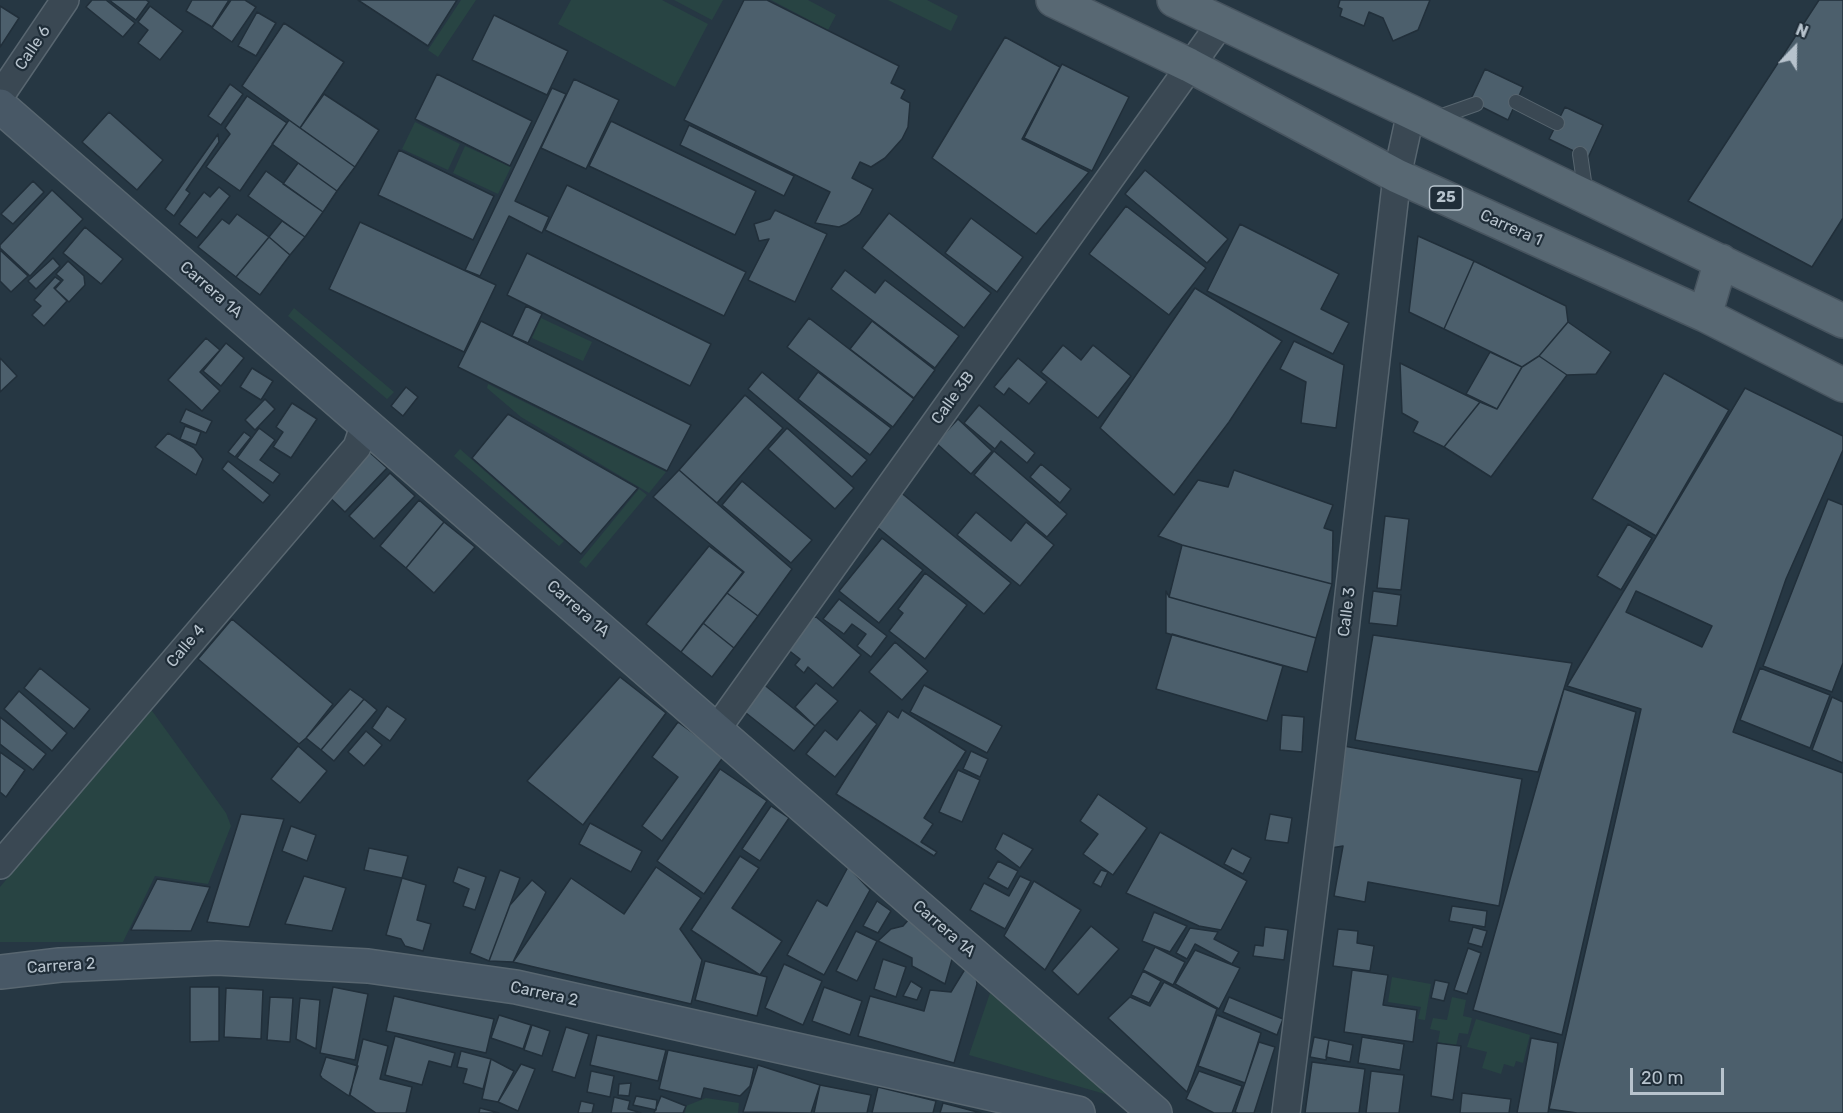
<!DOCTYPE html>
<style>
body{margin:0}
#map{position:relative;width:1843px;height:1113px;overflow:hidden;background:#263743;font-family:Rubik,sans-serif}
canvas{display:block}
.north{position:absolute;left:1765px;top:18px;width:60px;height:60px;-webkit-text-stroke:4px #1f2d38;paint-order:stroke;rotate:22deg;font-size:16px;font-weight:700;line-height:24px;text-align:center;color:#b7c3cd}
.north::after{content:'';display:block;margin:auto;width:21px;height:27px;background:#b7c3cd;clip-path:polygon(50% 0,100% 100%,50% 72%,0 100%)}
.scale{position:absolute;left:1630px;top:1068px;width:94px;height:27px;box-sizing:border-box;border:3px solid #b7c3cd;border-top:0;padding-left:8px;font-size:18px;line-height:21px;white-space:nowrap;color:#b7c3cd;-webkit-text-stroke:4px #1f2d38;paint-order:stroke}
</style>
<div id="map">
<canvas width="1843" height="1113"></canvas>
<div class="north">N</div>
<div class="scale">20 m</div>
</div>
<script>
const g = document.querySelector('canvas').getContext('2d');
g.lineJoin = 'round';
function fill(path, color) {
  g.fillStyle = color;
  g.fill(path, 'evenodd');
}
function shape(rows) {
  const path = new Path2D();
  for (const r of rows) {
    path.moveTo(r[0], r[1]);
    for (let i = 2; i < r.length; i += 2) path.lineTo(r[i], r[i + 1]);
  }
  return path;
}
function stroke(path, color, width, dash) {
  g.strokeStyle = color;
  g.lineWidth = width;
  g.lineCap = dash ? 'butt' : 'round';
  g.setLineDash(dash || []);
  g.stroke(path);
}
function drawText(font, color, halo, rows, align = 'center') {
  g.font = font + ' Rubik,sans-serif';
  g.lineWidth = 4.5;
  g.setLineDash([]);
  g.textBaseline = 'middle';
  g.strokeStyle = halo;
  g.fillStyle = color;
  for (const [text, x, y, turn = 0] of rows) {
    g.save();
    g.translate(x, y);
    g.rotate((+turn || 0) * Math.PI / 180);
    g.textAlign = isNaN(turn) ? turn : align;
    if (halo) g.strokeText(text, 0, 0);
    g.fillText(text, 0, 0);
    g.restore();
  }
}
fill(shape([
 [461,0,476,0,438,57,428,50],
 [571,0,662,0,708,24,675,87,558,24],
 [674,0,723,0,712,20],
 [771,0,808,0,836,15,828,30],
 [888,0,927,0,958,16,951,31],
 [415,122,460,144,448,170,402,149],
 [465,146,511,167,498,194,453,173],
 [294,308,394,392,387,399,288,316],
 [541,318,592,342,583,361,532,338],
 [488,384,666,472,649,493,521,417,487,388],
 [460,449,564,541,559,546,454,456],
 [639,489,647,495,586,568,579,562],
 [150,708,226,813,231,826,208,884,155,876,123,942,0,942,0,887],
 [1392,977,1431,984,1425,1020,1418,1019,1421,1007,1388,1002],
 [990,993,1112,1096,969,1055],
 [1452,997,1466,1000,1463,1016,1472,1018,1468,1034,1459,1033,1456,1046,1438,1042,1440,1031,1430,1029,1433,1018,1447,1020],
 [1476,1019,1530,1035,1523,1063,1516,1061,1514,1067,1504,1064,1501,1074,1482,1068,1487,1052,1467,1047],
 [706,1098,739,1103,738,1113,685,1113,686,1106]
]), '#284443');
const building = shape([
 [92,0,106,0,135,23,123,37,86,7,92,0],
 [109,0,146,0,149,2,136,20,109,0],
 [192,0,229,0,212,27,186,11,192,0],
 [231,0,245,0,256,7,232,42,212,28,231,0],
 [358,0,457,0,428,46,358,0],
 [744,0,767,0,899,66,891,83,905,90,901,98,910,103,908,127,902,139,885,158,871,167,860,162,852,178,873,189,860,214,846,224,839,227,815,223,830,192,684,120,744,0],
 [1340,0,1430,0,1418,30,1393,41,1383,18,1369,12,1364,26,1340,16,1342,9,1338,7,1340,0],
 [1819,0,1843,0,1843,218,1812,267,1688,201,1819,0],
 [0,6,19,18,0,47,0,6],
 [150,6,183,31,160,60,138,43,148,30,138,22,150,6],
 [257,12,276,23,256,56,238,46,257,12],
 [494,15,568,51,547,95,472,60,494,15],
 [284,23,344,62,300,128,242,86,284,23],
 [1005,37,1060,67,1022,139,1089,172,1036,234,932,158,1005,37],
 [1062,64,1129,97,1092,171,1024,138,1062,64],
 [1485,69,1523,87,1508,120,1470,101,1485,69],
 [437,74,532,121,510,166,415,119,437,74],
 [574,79,619,100,586,169,541,148,574,79],
 [230,84,243,94,221,125,208,116,230,84],
 [552,88,566,94,515,201,549,217,542,233,509,216,480,276,465,270,552,88],
 [324,94,379,130,355,167,300,128,324,94],
 [247,96,287,123,240,191,206,167,230,134,225,128,247,96],
 [1565,107,1603,125,1588,158,1549,139,1565,107],
 [109,112,163,160,137,190,82,142,109,112],
 [289,120,355,167,337,191,272,144,289,120],
 [611,121,756,191,735,235,589,166,611,121],
 [689,125,794,176,784,196,680,145,689,125],
 [218,134,219,142,186,190,190,193,174,216,165,209,218,134],
 [399,150,494,196,473,240,378,195,399,150],
 [298,163,337,191,323,212,283,184,298,163],
 [1145,170,1228,239,1207,263,1125,194,1145,170],
 [266,171,323,212,305,237,248,196,266,171],
 [33,181,44,192,13,224,1,214,33,181],
 [567,185,746,272,724,316,545,230,567,185],
 [219,187,230,196,197,238,179,224,204,192,210,197,219,187],
 [52,190,83,219,30,276,0,248,0,245,52,190],
 [1126,206,1206,268,1169,315,1089,254,1126,206],
 [775,210,827,234,795,302,748,280,769,239,759,241,754,224,770,219,775,210],
 [889,213,991,293,964,328,862,248,889,213],
 [237,214,269,237,236,277,198,247,222,219,229,224,237,214],
 [971,218,1023,257,997,292,945,253,971,218],
 [282,221,305,237,290,255,269,237,282,221],
 [360,222,496,285,464,352,329,289,360,222],
 [1240,224,1339,274,1321,309,1349,323,1333,354,1207,291,1240,224],
 [85,227,123,259,101,284,63,253,85,227],
 [1418,236,1474,261,1444,329,1409,312,1418,236],
 [269,237,290,255,260,295,236,277,269,237],
 [0,250,28,276,11,292,0,281,0,250],
 [527,253,711,344,690,386,507,295,527,253],
 [53,258,60,266,36,289,28,281,53,258],
 [68,261,84,276,85,285,69,302,55,289,63,280,56,274,68,261],
 [1474,261,1566,306,1568,322,1539,356,1522,367,1444,329,1474,261],
 [845,270,875,293,885,280,959,336,935,368,831,289,845,270],
 [55,277,61,281,54,288,67,301,44,326,32,315,41,306,34,300,55,277],
 [1195,288,1282,341,1229,422,1174,495,1100,428,1195,288],
 [526,306,542,314,528,343,512,336,526,306],
 [809,318,914,399,893,427,787,347,809,318],
 [481,321,691,425,667,471,458,367,481,321],
 [872,321,935,370,914,398,850,349,872,321],
 [1568,322,1611,352,1596,374,1567,375,1539,356,1568,322],
 [206,338,220,350,200,372,220,391,202,411,168,380,206,338],
 [1294,341,1344,365,1336,428,1301,423,1306,382,1280,369,1294,341],
 [226,343,244,358,221,386,203,371,226,343],
 [1063,345,1081,360,1093,345,1131,376,1098,418,1041,372,1063,345],
 [1490,352,1522,367,1497,409,1466,394,1490,352],
 [1539,356,1567,375,1491,477,1444,447,1480,402,1497,409,1522,367,1539,356],
 [0,358,17,376,0,392,0,358],
 [1018,358,1047,382,1029,404,1009,388,1004,395,994,387,1018,358],
 [1400,363,1480,402,1444,447,1413,432,1418,422,1402,413,1400,363],
 [252,368,273,381,261,400,240,387,252,368],
 [762,372,867,460,852,477,748,389,762,372],
 [818,372,891,428,870,455,798,399,818,372],
 [1664,373,1729,410,1656,536,1592,499,1664,373],
 [406,387,418,397,403,416,391,406,406,387],
 [1745,388,1843,436,1843,450,1786,579,1733,732,1843,773,1843,1113,1577,1113,1549,1109,1641,709,1567,686,1745,388],
 [745,395,783,428,717,503,679,470,745,395],
 [265,399,275,409,255,430,245,420,265,399],
 [292,403,317,419,291,458,273,447,283,432,276,427,292,403],
 [979,405,1035,453,1027,463,1001,441,995,449,964,423,979,405],
 [186,409,212,421,206,433,180,422,186,409],
 [508,414,638,488,581,554,472,458,508,414],
 [958,419,992,451,971,474,936,443,958,419],
 [185,426,201,432,196,445,180,439,185,426],
 [259,428,275,440,260,460,280,474,273,483,237,458,259,428],
 [787,428,854,488,835,509,768,449,787,428],
 [244,432,251,437,235,457,228,452,244,432],
 [168,433,194,448,203,459,196,475,155,447,168,433],
 [367,450,387,468,345,512,326,494,367,450],
 [994,451,1067,514,1047,537,974,475,994,451],
 [228,461,270,495,263,503,222,469,228,461],
 [1041,464,1071,489,1060,503,1030,477,1041,464],
 [679,470,792,569,758,616,727,593,744,572,653,497,679,470],
 [1234,470,1333,505,1324,528,1333,531,1332,584,1182,545,1158,536,1198,480,1228,487,1234,470],
 [390,473,415,496,374,539,349,516,390,473],
 [742,481,812,540,791,563,722,505,742,481],
 [899,491,1011,583,984,614,872,523,899,491],
 [1828,499,1843,505,1843,663,1832,692,1763,666,1828,499],
 [419,500,444,522,406,568,380,546,419,500],
 [976,512,1011,541,1026,522,1054,545,1020,586,957,535,976,512],
 [1385,516,1409,519,1401,590,1377,588,1385,516],
 [444,522,475,547,434,593,406,568,444,522],
 [1628,524,1652,538,1621,590,1597,576,1628,524],
 [882,538,923,570,879,623,839,591,882,538],
 [1182,545,1332,584,1316,638,1169,597,1182,545],
 [709,546,743,572,681,652,646,624,709,546],
 [925,573,967,605,925,659,889,631,903,613,898,609,925,573],
 [1166,591,1169,597,1316,638,1307,672,1166,633,1166,591],
 [1373,591,1401,595,1397,626,1369,623,1373,591],
 [1636,591,1712,626,1702,647,1626,612,1636,591],
 [727,593,758,616,734,648,703,623,727,593],
 [839,599,887,636,871,657,857,646,866,634,852,624,844,634,823,619,839,599],
 [815,616,861,655,833,688,808,667,804,673,795,665,800,659,787,649,815,616],
 [232,619,333,704,306,738,299,744,198,659,232,619],
 [703,623,734,648,712,677,681,652,703,623],
 [1172,634,1283,666,1267,721,1156,689,1172,634],
 [1373,635,1572,663,1538,772,1355,740,1373,635],
 [895,642,928,671,902,700,869,672,895,642],
 [40,668,90,709,74,729,24,688,40,668],
 [1760,668,1830,695,1810,748,1740,720,1760,668],
 [620,677,666,713,583,825,527,781,620,677],
 [762,683,815,726,794,751,741,709,762,683],
 [816,683,838,701,815,726,795,707,816,683],
 [924,685,1002,726,987,753,910,712,924,685],
 [350,689,364,699,321,750,306,738,350,689],
 [1564,689,1636,712,1562,1035,1473,1010,1564,689],
 [19,691,67,733,52,751,4,709,19,691],
 [1832,697,1843,702,1843,763,1812,750,1832,697],
 [364,699,377,710,334,761,321,750,364,699],
 [387,706,406,719,390,741,372,728,387,706],
 [860,710,877,724,835,777,806,754,825,730,837,740,860,710],
 [902,710,966,751,924,818,933,824,921,842,937,852,934,856,836,794,888,711,898,718,902,710],
 [1282,715,1304,717,1302,752,1280,750,1282,715],
 [0,717,46,754,33,770,0,744,0,717],
 [678,722,724,756,662,841,642,826,678,777,652,757,678,722],
 [366,731,382,745,364,766,348,752,366,731],
 [298,746,327,771,300,803,271,779,298,746],
 [1344,746,1522,779,1499,906,1368,882,1365,902,1334,896,1343,846,1325,849,1344,746],
 [971,751,988,759,980,777,963,769,971,751],
 [0,752,25,770,6,797,0,792,0,752],
 [720,769,767,801,704,894,657,861,720,769],
 [958,770,980,780,962,822,939,812,958,770],
 [1098,794,1147,828,1113,875,1083,854,1098,834,1080,821,1098,794],
 [771,806,789,818,760,861,742,849,771,806],
 [241,814,284,819,249,927,207,922,241,814],
 [1270,814,1292,818,1288,843,1265,840,1270,814],
 [590,823,642,851,631,872,579,844,590,823],
 [291,826,316,835,307,861,282,851,291,826],
 [1160,832,1247,881,1221,930,1199,926,1126,893,1160,832],
 [1003,833,1033,849,1020,868,995,849,1003,833],
 [369,848,408,856,402,878,364,870,369,848],
 [1232,848,1251,858,1243,874,1224,864,1232,848],
 [740,856,759,868,732,908,782,941,760,975,691,930,740,856],
 [998,861,1018,871,1008,889,988,878,998,861],
 [458,867,486,877,475,910,463,906,469,889,453,882,458,867],
 [656,867,701,898,680,929,702,960,691,1004,513,962,571,878,624,914,656,867],
 [848,867,870,890,824,975,787,955,817,900,827,906,848,867],
 [500,870,520,878,489,961,470,953,500,870],
 [1101,870,1108,872,1101,887,1093,883,1101,870],
 [304,876,346,888,332,931,285,924,304,876],
 [1020,876,1031,881,1005,929,970,910,984,883,1009,896,1020,876],
 [402,878,426,885,417,920,431,924,423,951,405,946,401,939,386,935,402,878],
 [157,879,210,887,191,931,131,930,157,879],
 [532,880,546,892,513,962,489,961,510,905,532,880],
 [1034,881,1081,910,1045,970,1004,936,1034,881],
 [877,901,891,911,878,933,863,926,877,901],
 [1452,906,1487,911,1485,927,1449,921,1452,906],
 [1154,912,1187,926,1170,952,1142,941,1154,912],
 [910,918,953,956,945,984,912,966,912,958,878,941,891,929,903,926,910,918],
 [1091,926,1119,949,1078,995,1052,971,1091,926],
 [1265,927,1288,930,1284,960,1253,956,1255,945,1263,946,1265,927],
 [1473,927,1487,931,1482,947,1468,943,1473,927],
 [1190,928,1218,932,1214,939,1239,952,1232,964,1195,944,1187,959,1176,953,1190,928],
 [1338,929,1358,931,1357,943,1374,946,1370,971,1333,966,1338,929],
 [856,931,877,941,857,981,836,971,856,931],
 [1155,947,1185,962,1173,985,1143,970,1155,947],
 [1468,948,1481,953,1467,994,1454,990,1468,948],
 [1195,950,1240,968,1219,1009,1175,984,1195,950],
 [973,956,977,984,954,1063,858,1036,870,996,924,1011,930,990,951,992,973,956],
 [883,959,906,967,896,997,874,989,883,959],
 [705,961,767,977,757,1016,695,1000,705,961],
 [784,964,822,981,803,1025,765,1008,784,964],
 [1352,970,1388,975,1383,1005,1417,1010,1413,1042,1344,1032,1352,970],
 [1143,971,1161,981,1149,1003,1131,995,1143,971],
 [1435,980,1449,983,1444,1001,1431,998,1435,980],
 [911,981,922,988,917,1000,903,996,911,981],
 [1164,982,1217,1009,1187,1092,1108,1018,1130,997,1150,1006,1164,982],
 [190,987,219,987,219,1041,190,1042,190,987],
 [333,987,368,994,355,1060,320,1053,333,987],
 [824,987,862,1001,850,1035,812,1021,824,987],
 [226,988,263,990,261,1039,224,1037,226,988],
 [394,996,494,1019,486,1053,386,1031,394,996],
 [270,997,293,998,290,1042,267,1040,270,997],
 [1229,997,1283,1019,1277,1035,1223,1012,1229,997],
 [300,998,320,1000,316,1049,296,1039,300,998],
 [499,1015,531,1025,523,1049,491,1038,499,1015],
 [1217,1015,1261,1033,1245,1083,1198,1066,1217,1015],
 [532,1025,550,1031,542,1056,524,1050,532,1025],
 [566,1027,589,1034,575,1078,552,1071,566,1027],
 [597,1035,666,1050,658,1081,590,1065,597,1035],
 [395,1036,455,1053,451,1067,429,1061,422,1085,385,1075,395,1036],
 [1314,1037,1329,1040,1326,1060,1310,1057,1314,1037],
 [1362,1037,1404,1044,1400,1070,1358,1063,1362,1037],
 [1531,1038,1558,1043,1548,1113,1517,1113,1531,1038],
 [363,1039,388,1046,380,1079,412,1087,406,1113,376,1113,350,1095,363,1039],
 [1329,1040,1353,1045,1350,1062,1326,1057,1329,1040],
 [1259,1042,1275,1047,1254,1113,1238,1113,1235,1112,1259,1042],
 [1437,1043,1461,1046,1453,1100,1431,1096,1437,1043],
 [668,1050,754,1068,750,1086,740,1096,704,1088,701,1099,659,1089,668,1050],
 [461,1051,491,1059,483,1089,463,1083,467,1069,457,1067,461,1051],
 [326,1057,358,1066,349,1096,322,1078,320,1075,326,1057],
 [491,1059,514,1071,498,1102,482,1099,491,1059],
 [1312,1062,1365,1069,1359,1113,1305,1113,1312,1062],
 [521,1064,535,1069,518,1111,498,1102,521,1064],
 [758,1065,820,1085,811,1113,743,1112,758,1065],
 [591,1071,614,1076,610,1097,587,1092,591,1071],
 [1199,1071,1242,1086,1232,1113,1214,1113,1186,1099,1199,1071],
 [1371,1071,1404,1075,1399,1113,1366,1113,1371,1071],
 [631,1083,629,1096,618,1095,619,1084,631,1083],
 [820,1085,871,1095,867,1113,814,1113,820,1085],
 [878,1087,936,1101,933,1113,872,1113,878,1087],
 [1462,1093,1511,1099,1509,1113,1460,1113,1462,1093],
 [636,1096,657,1100,656,1110,633,1105,636,1096],
 [661,1096,686,1106,683,1113,654,1113,661,1096],
 [614,1097,630,1101,628,1109,641,1113,611,1113,614,1097],
 [581,1101,594,1104,592,1113,578,1113,581,1101],
 [943,1103,981,1113,940,1113,943,1103],
 [480,1108,499,1113,479,1113,480,1108]
]);
fill(building, '#4c5f6c');
stroke(building, '#212f3a', 1.5);
const lane = shape([
 [1516,102,1557,123],
 [1436,118,1476,104],
 [1580,154,1586,195]
]);
const street = shape([
 [0,96,65,0],
 [716,730,1221,23],
 [0,865,357,447,365,424],
 [1286,1113,1328,778,1397,176,1411,112]
]);
const secondary = shape([
 [0,106,1155,1113],
 [0,972,60,965,217,958,368,966,516,987,1078,1113]
]);
const primary = shape([
 [1053,0,1189,65,1397,176,1705,315,1843,385],
 [1174,0,1411,112,1843,321],
 [1705,315,1721,261]
]);
stroke(lane, '#586670', 16);
stroke(street, '#586670', 30);
stroke(secondary, '#586670', 36);
stroke(primary, '#47545f', 36);
stroke(lane, '#3a4853', 14);
stroke(street, '#3a4853', 27);
stroke(secondary, '#485866', 33);
stroke(primary, '#586873', 33);
for (const [x, y, w] of [
 [1446,198,33]
]) {
  const box = new Path2D();
  box.roundRect(x - w / 2, y - 12, w, 24, 4.5);
  g.fillStyle = '#1f2d38';
  g.fill(box);
  stroke(box, '#b7c3cd', 1.5);
}
drawText('bold 15px', '#b7c3cd', null, [
 ["25",1446,198]
]);
drawText('16px', '#b7c3cd', '#1f2d38', [
 ["Calle 6",33,48,-56],
 ["Carrera 1",1511,228,24],
 ["Carrera 1A",211,290,41],
 ["Calle 3B",953,398,-54],
 ["Carrera 1A",578,609,41],
 ["Calle 3",1347,612,-83],
 ["Calle 4",186,646,-50],
 ["Carrera 1A",944,929,41],
 ["Carrera 2",61,966,-4],
 ["Carrera 2",544,994,12]
]);
</script>
